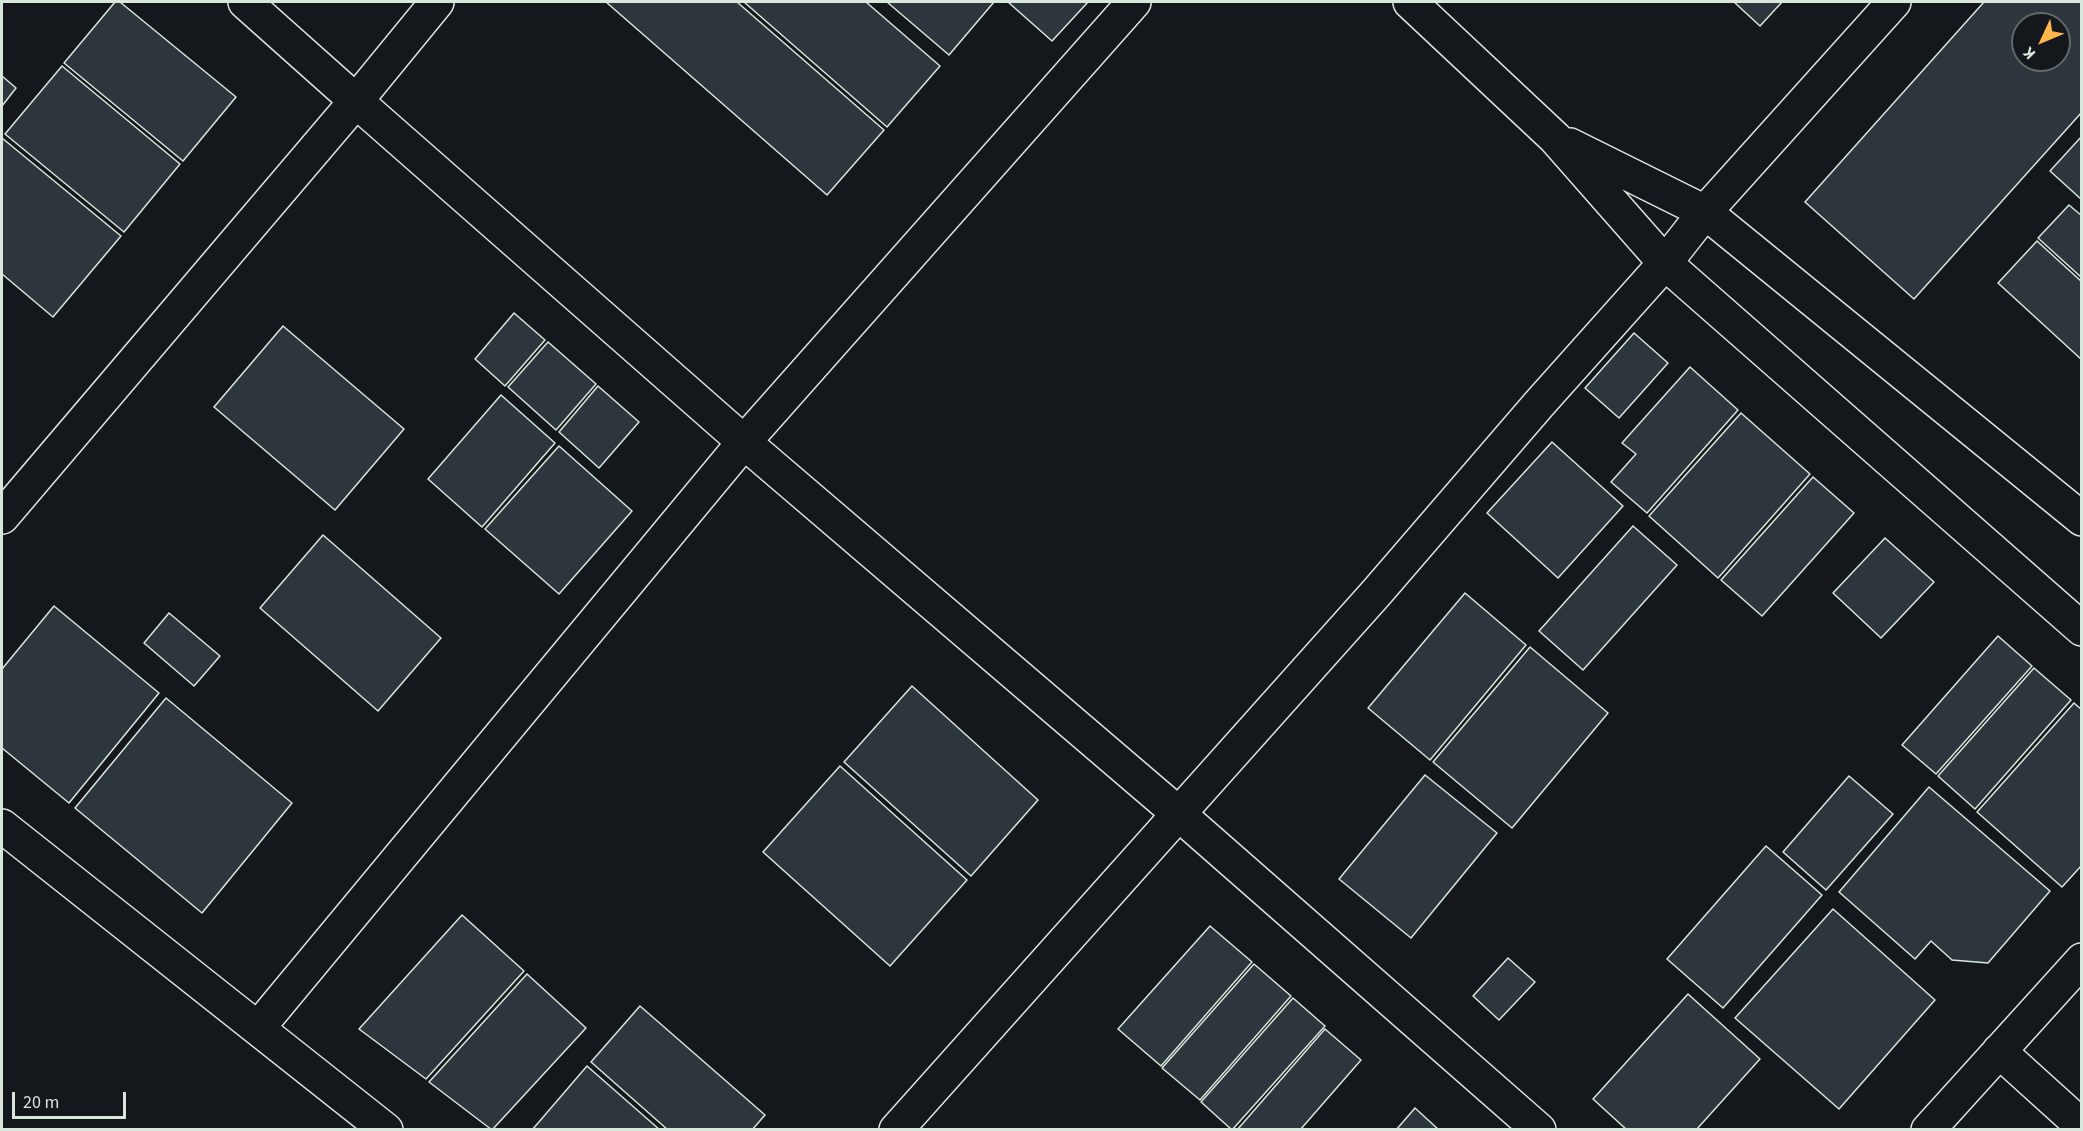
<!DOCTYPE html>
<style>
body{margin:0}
#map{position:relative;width:2083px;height:1131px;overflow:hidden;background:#14181c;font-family:"Source Sans 3",sans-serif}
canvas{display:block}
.frame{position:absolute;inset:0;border:3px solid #d8e6dc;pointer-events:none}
.north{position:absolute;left:2011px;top:12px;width:60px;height:60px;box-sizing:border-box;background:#14181c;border:2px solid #626a69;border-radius:50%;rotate:226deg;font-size:16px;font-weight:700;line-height:24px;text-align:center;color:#d8e6dc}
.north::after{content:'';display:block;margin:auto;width:21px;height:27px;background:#ffb74d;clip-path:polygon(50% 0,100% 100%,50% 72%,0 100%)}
.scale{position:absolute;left:12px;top:1092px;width:114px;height:27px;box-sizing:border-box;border:3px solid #d8e6dc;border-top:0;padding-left:8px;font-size:18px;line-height:21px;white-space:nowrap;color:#d8e6dc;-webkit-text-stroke:4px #14181c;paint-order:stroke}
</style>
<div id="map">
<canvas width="2083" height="1131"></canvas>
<div class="frame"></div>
<div class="north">K</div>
<div class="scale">20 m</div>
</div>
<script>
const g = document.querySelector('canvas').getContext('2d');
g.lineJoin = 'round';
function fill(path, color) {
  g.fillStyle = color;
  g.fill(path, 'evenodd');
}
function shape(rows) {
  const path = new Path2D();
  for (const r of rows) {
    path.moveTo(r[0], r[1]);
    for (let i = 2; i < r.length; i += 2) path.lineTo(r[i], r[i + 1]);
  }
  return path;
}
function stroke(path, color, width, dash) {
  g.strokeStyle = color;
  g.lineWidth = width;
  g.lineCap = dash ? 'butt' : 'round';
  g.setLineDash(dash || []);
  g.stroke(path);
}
const building = shape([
 [115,2,120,2,236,97,183,161,64,63,115,2],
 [606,2,737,2,884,130,827,195,606,2],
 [744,2,866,2,940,66,887,127,744,2],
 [887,2,994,2,949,55,887,2],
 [1008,2,1088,2,1052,41,1008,2],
 [1734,2,1782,2,1760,26,1734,2],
 [1984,2,2082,2,2082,112,1914,299,1805,202,1984,2],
 [2023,24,2059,24,2059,60,2023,60,2023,24],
 [62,66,180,164,124,232,5,134,62,66],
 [2,76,16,88,2,106,2,76],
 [2082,136,2082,200,2050,171,2082,136],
 [2,138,121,236,53,317,2,274,2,138],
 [2069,205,2082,216,2082,278,2038,238,2069,205],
 [2037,241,2082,282,2082,360,1998,283,2037,241],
 [514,313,545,340,505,386,475,359,514,313],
 [283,326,404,429,335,510,214,407,283,326],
 [1634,333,1668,363,1619,418,1585,388,1634,333],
 [548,342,596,384,556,430,508,387,548,342],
 [1690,367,1738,410,1647,513,1611,482,1636,454,1622,443,1690,367],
 [598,386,639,422,599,468,559,432,598,386],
 [501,395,555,443,482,527,428,479,501,395],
 [1741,413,1810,474,1718,578,1649,516,1741,413],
 [1552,442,1623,506,1558,578,1487,513,1552,442],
 [559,446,632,511,559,594,485,529,559,446],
 [1813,477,1854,513,1762,616,1721,580,1813,477],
 [1633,526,1677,565,1583,670,1539,631,1633,526],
 [323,535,441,638,378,711,260,608,323,535],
 [1885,538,1934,582,1881,638,1833,593,1885,538],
 [1465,593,1526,645,1430,760,1368,708,1465,593],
 [54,606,159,693,69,803,2,748,2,669,54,606],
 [169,613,220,656,194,686,144,643,169,613],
 [1998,636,2032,666,1936,774,1902,745,1998,636],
 [1530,647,1608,713,1512,828,1433,762,1530,647],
 [2034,668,2071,700,1975,809,1938,776,2034,668],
 [912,686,1038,800,971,876,844,762,912,686],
 [166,698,292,803,202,913,75,808,166,698],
 [2074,703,2082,710,2082,865,2062,887,1977,812,2074,703],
 [840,766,967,880,890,966,763,852,840,766],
 [1425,775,1497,833,1411,938,1339,879,1425,775],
 [1849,776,1893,814,1826,890,1783,852,1849,776],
 [1929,787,2050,891,1988,963,1952,960,1931,941,1915,959,1839,892,1929,787],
 [1766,846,1822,895,1723,1008,1667,959,1766,846],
 [1833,909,1935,1000,1839,1109,1735,1018,1833,909],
 [462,915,524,971,426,1079,359,1029,462,915],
 [1210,926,1252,962,1161,1066,1118,1029,1210,926],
 [1508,958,1535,982,1499,1020,1473,996,1508,958],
 [1254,964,1291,996,1200,1100,1162,1068,1254,964],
 [527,974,586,1028,492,1130,429,1082,527,974],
 [1688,994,1760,1059,1696,1130,1627,1130,1593,1099,1688,994],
 [1293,998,1325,1026,1232,1130,1201,1102,1293,998],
 [640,1006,765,1115,752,1130,668,1130,591,1062,640,1006],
 [1325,1029,1361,1060,1300,1130,1237,1130,1325,1029],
 [587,1066,660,1130,532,1130,587,1066],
 [1415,1108,1439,1130,1396,1130,1415,1108]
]);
fill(building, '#2c363c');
stroke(building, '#d8e6dc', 1.5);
const street = shape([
 [245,2,356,101,437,2],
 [2,517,356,101,744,442,1180,815,1539,1130],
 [2,826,386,1130],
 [258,1028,744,442,1134,2],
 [1999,1051,2082,1126],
 [896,1130,1377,592,1539,404,1665,263,1705,212,1894,2],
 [1928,1130,2082,960]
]);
const secondary = shape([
 [1410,2,1555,138,1665,263,2082,629],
 [1570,145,1705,212,2082,519]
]);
stroke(street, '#d8e6dc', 36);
stroke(secondary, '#d8e6dc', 36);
stroke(street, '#14181c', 33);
stroke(secondary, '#14181c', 33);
</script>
